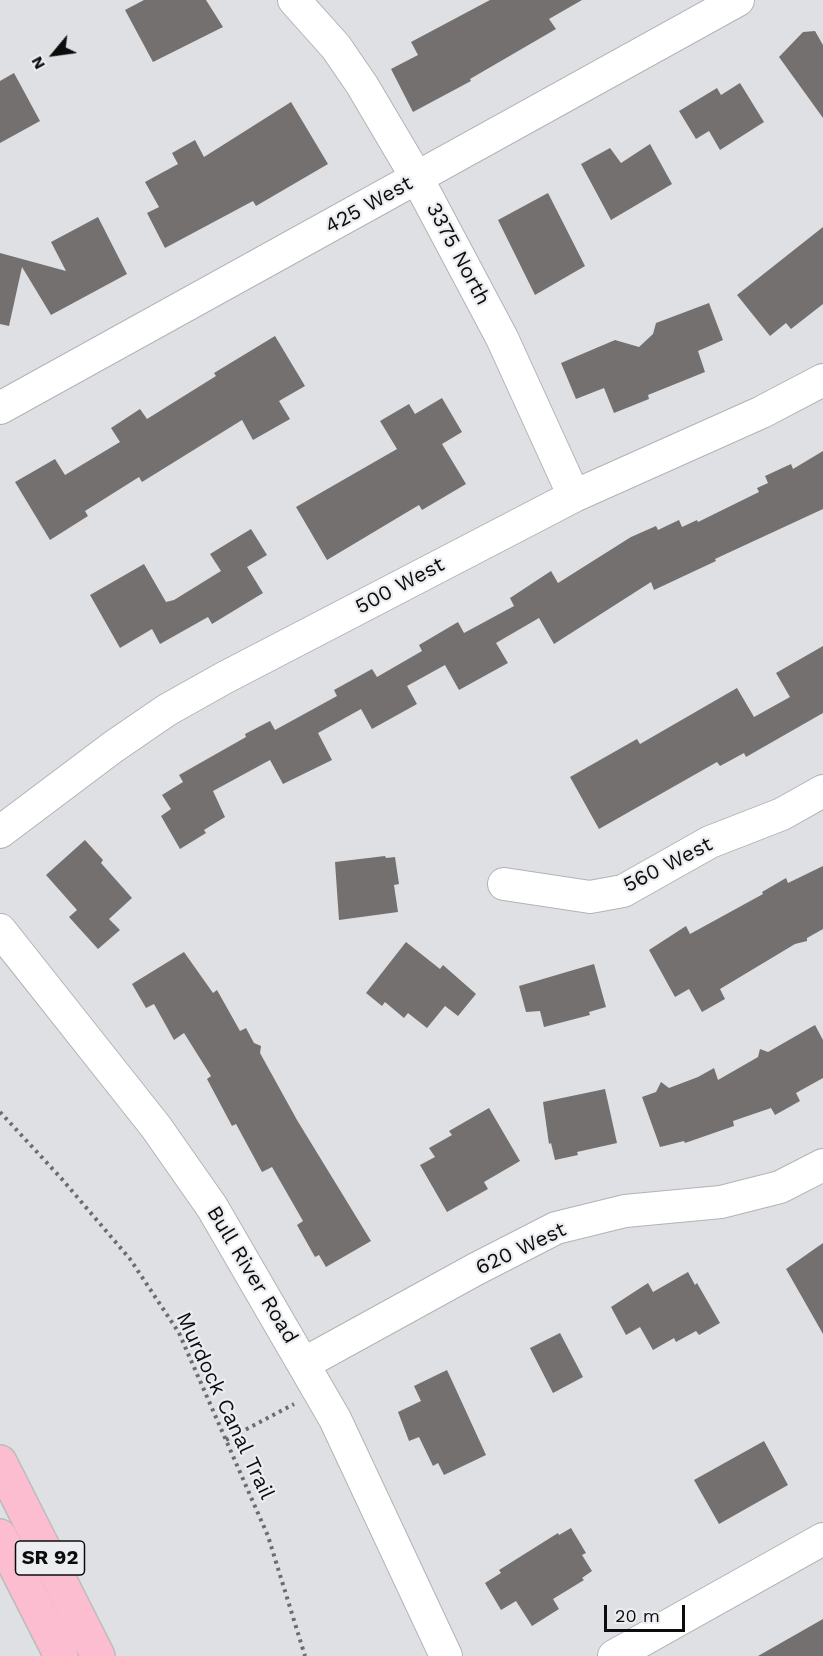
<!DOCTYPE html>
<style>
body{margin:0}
#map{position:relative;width:823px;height:1656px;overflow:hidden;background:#dfe0e3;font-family:"Work Sans",sans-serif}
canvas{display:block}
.north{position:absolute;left:24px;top:24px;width:60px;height:60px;-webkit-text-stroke:4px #ecedf0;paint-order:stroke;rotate:241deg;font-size:16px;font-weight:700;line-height:24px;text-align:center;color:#0c0c0d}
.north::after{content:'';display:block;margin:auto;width:21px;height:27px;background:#0c0c0d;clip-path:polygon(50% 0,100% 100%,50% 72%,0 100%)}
.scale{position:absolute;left:604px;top:1605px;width:81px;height:27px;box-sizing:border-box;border:3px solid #0c0c0d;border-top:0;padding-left:8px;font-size:18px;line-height:21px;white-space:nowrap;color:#0c0c0d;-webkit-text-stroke:4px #ecedf0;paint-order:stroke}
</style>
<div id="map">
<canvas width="823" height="1656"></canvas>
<div class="north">N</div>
<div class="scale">20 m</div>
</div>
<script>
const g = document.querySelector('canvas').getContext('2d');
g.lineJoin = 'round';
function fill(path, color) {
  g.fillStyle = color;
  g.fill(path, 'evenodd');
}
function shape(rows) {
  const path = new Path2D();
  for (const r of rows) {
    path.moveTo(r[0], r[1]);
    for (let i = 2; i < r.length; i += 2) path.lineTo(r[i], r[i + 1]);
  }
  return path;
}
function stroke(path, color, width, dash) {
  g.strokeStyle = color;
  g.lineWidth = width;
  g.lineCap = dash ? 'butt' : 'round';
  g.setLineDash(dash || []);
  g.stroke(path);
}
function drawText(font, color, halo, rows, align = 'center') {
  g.font = font + ' "Work Sans",sans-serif';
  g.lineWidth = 4.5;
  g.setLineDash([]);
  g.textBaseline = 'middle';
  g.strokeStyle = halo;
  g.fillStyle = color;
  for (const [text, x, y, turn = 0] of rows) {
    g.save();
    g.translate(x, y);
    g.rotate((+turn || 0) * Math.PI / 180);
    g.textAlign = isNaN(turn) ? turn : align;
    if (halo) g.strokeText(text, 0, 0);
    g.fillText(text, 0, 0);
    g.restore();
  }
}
fill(shape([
 [144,0,206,0,223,27,153,62,125,10],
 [490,0,582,0,549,19,556,29,470,79,471,81,413,112,391,69,418,55,411,42],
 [815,31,823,45,823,118,779,57,803,32],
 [14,73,40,121,0,143,0,81],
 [740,83,764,122,720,150,709,131,696,139,679,111,717,88,721,95],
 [291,102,328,164,256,206,253,201,165,248,147,213,159,207,145,182,178,164,172,153,195,140,204,157],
 [650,144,672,184,611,220,581,164,610,148,621,163],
 [548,193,585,266,535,295,498,220],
 [98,217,127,274,51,315,22,267,9,326,0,324,0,253,66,271,51,242],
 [823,227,823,304,791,329,786,323,770,336,737,295],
 [709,303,723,340,698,351,705,372,648,395,649,399,614,413,604,388,576,399,561,363,615,340,639,347,653,334,656,323],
 [275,336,305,386,279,401,290,419,253,440,242,420,142,482,139,477,85,511,88,516,50,540,15,482,55,459,65,475,120,442,111,428,140,409,147,419,216,376,214,373],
 [442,398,462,432,442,444,466,484,422,510,419,505,327,560,296,507,397,449,380,421,409,404,415,414],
 [823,451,823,509,715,559,716,561,654,590,651,582,554,644,539,618,496,643,508,663,459,690,445,665,407,686,417,704,372,729,361,709,318,733,332,760,283,784,270,760,213,791,225,817,204,830,206,833,180,849,161,816,171,809,162,795,183,782,179,775,246,737,245,734,270,721,275,730,337,696,334,690,372,669,377,677,422,651,419,645,458,622,464,633,514,606,510,598,551,571,558,583,631,537,656,526,658,530,679,520,682,527,697,520,698,522,759,492,757,488,768,483,765,476,791,464,793,469],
 [251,529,267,555,247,567,263,593,212,624,208,617,160,644,152,629,120,648,90,595,144,564,166,602,174,600,221,571,210,554],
 [823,646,823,713,746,757,744,753,720,766,717,762,599,829,570,777,637,739,640,744,737,688,754,717,790,697,776,673],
 [85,840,103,860,101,863,132,898,109,919,120,930,98,949,69,917,77,910,46,875],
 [385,856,386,858,395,857,399,884,394,885,398,912,339,920,335,862],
 [823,866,823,929,807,938,807,941,795,944,720,989,725,999,702,1012,689,989,675,997,649,950,686,926,690,934,763,894,762,892,786,878,788,883],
 [406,942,440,969,443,965,476,994,458,1016,445,1006,427,1028,408,1013,404,1018,385,1002,382,1006,366,993],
 [184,952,213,993,217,990,240,1031,246,1028,254,1043,261,1046,260,1053,297,1120,371,1241,326,1267,319,1255,315,1257,297,1225,303,1221,272,1167,262,1172,236,1124,232,1126,207,1079,211,1076,184,1033,174,1040,154,1004,146,1008,132,984],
 [594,964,606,1007,589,1012,590,1015,544,1027,540,1011,526,1012,519,986],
 [815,1025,823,1040,823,1078,796,1093,800,1101,775,1115,771,1108,733,1121,734,1126,685,1143,684,1141,660,1147,642,1097,656,1092,661,1082,669,1088,698,1077,714,1068,718,1080,758,1057,760,1049,768,1052],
 [605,1089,617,1143,577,1152,578,1155,555,1160,551,1143,549,1144,543,1102],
 [489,1108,520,1161,484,1182,488,1189,447,1212,420,1165,435,1157,429,1148,452,1135,449,1131],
 [823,1243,823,1334,786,1269],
 [688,1272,695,1285,697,1283,720,1323,699,1335,696,1331,676,1342,674,1338,653,1350,640,1327,626,1335,611,1307,648,1283,653,1292],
 [560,1333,583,1377,553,1393,530,1348],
 [447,1370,486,1455,444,1475,438,1463,433,1466,419,1437,409,1441,398,1412,421,1401,414,1386],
 [764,1441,788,1485,719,1524,694,1480],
 [571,1528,586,1553,582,1555,592,1571,582,1578,584,1580,553,1599,559,1609,532,1626,516,1601,501,1610,485,1583,501,1573,499,1570,558,1533,559,1535],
 [823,1619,823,1656,758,1656]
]), '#73706f');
const street = shape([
 [294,0,336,47,362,85,417,178,502,338,574,496],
 [0,408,738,0],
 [0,832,113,747,167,710,224,678,574,496,762,412,823,380],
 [504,884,590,897,623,891,710,842,782,814,823,791],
 [0,930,156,1127,212,1207,335,1419,446,1656],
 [305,1363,476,1269,556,1228,625,1211,721,1202,780,1187,823,1165],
 [614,1656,823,1539]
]);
const primary = shape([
 [0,1462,98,1656],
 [0,1536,61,1656]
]);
stroke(street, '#b2b3b6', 34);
stroke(primary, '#bbb', 36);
stroke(shape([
 [0,1112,61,1178,130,1259,179,1333,268,1536,305,1656],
 [226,1440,294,1404]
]), '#6b6c6e', 4, [3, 4.5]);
stroke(street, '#fff', 32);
stroke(primary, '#fbbdcf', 33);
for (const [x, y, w] of [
 [50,1558,69]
]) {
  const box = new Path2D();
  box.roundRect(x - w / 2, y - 17, w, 34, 4.5);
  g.fillStyle = '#ecedf0';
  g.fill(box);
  stroke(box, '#0c0c0d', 1.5);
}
drawText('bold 20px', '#0c0c0d', null, [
 ["SR 92",50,1558]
]);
drawText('21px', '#0c0c0d', '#ecedf0', [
 ["425 West",369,205,-29],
 ["3375 North",458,254,62],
 ["500 West",400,586,-28],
 ["560 West",668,865,-27],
 ["620 West",521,1249,-25],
 ["Bull River Road",252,1275,59],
 ["Murdock Canal Trail",225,1406,65]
]);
</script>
